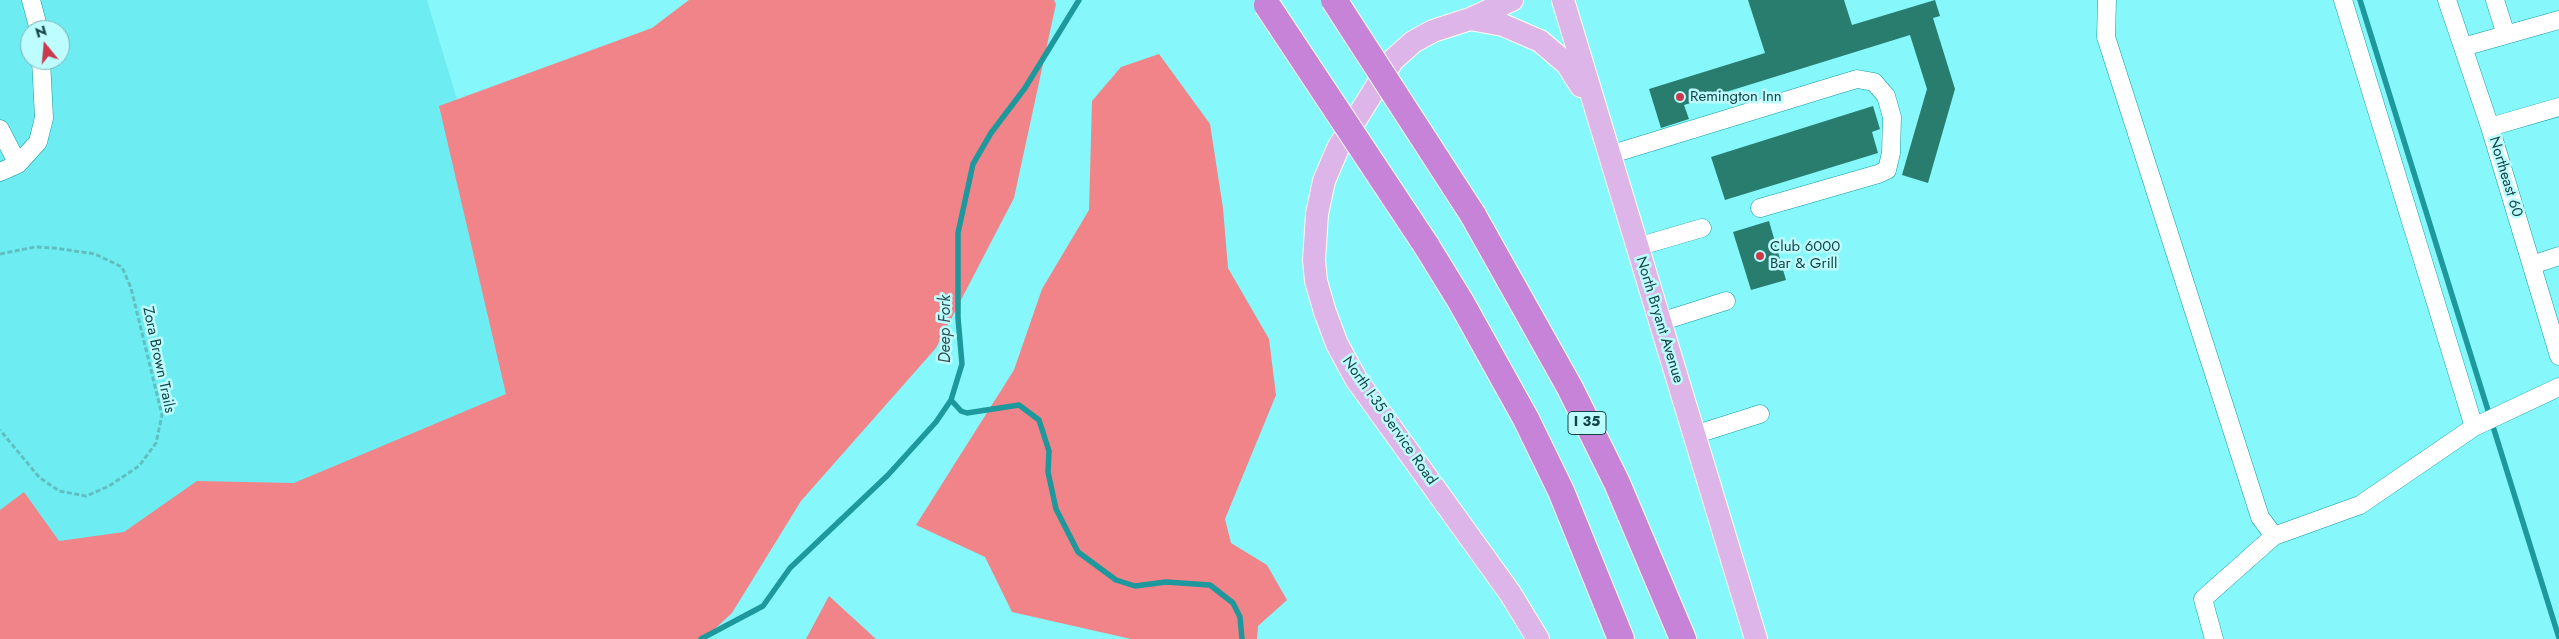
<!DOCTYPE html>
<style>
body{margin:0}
#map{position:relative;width:2559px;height:639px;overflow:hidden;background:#86f8fc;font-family:Jost,sans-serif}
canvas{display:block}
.north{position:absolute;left:20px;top:20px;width:50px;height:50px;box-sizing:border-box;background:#befdff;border:1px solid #79b3b5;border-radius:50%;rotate:343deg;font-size:14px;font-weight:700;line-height:20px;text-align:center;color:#124446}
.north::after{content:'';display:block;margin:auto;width:18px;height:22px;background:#ca3a4a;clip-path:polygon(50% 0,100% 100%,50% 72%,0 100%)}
</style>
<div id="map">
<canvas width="2559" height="639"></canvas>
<div class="north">N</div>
</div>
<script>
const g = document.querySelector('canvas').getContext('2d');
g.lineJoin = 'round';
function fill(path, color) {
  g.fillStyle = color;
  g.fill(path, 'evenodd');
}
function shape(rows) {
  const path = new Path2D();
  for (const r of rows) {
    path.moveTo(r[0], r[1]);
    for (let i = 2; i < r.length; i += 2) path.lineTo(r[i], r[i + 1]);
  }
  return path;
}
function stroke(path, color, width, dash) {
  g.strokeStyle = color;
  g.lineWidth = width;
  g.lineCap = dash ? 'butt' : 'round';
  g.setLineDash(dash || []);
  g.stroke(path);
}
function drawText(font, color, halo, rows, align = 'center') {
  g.font = font + ' Jost,sans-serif';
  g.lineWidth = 5;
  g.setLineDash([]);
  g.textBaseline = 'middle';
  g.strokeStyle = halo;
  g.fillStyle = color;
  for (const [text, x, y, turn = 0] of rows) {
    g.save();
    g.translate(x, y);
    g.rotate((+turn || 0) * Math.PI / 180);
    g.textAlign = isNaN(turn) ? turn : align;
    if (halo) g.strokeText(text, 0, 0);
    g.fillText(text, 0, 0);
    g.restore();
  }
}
fill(shape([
 [0,0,427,0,609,603,0,639],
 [30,30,60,30,60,60,30,60]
]), '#6dedf2');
fill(shape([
 [689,0,1054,0,1056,4,1014,198,936,348,801,501,732,613,704,639,0,639,0,510,24,492,59,541,124,532,197,481,294,483,506,394,439,106,652,28],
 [1159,54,1210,124,1223,208,1228,268,1269,339,1276,395,1225,519,1231,543,1267,565,1287,600,1258,626,1257,639,1131,639,1012,612,985,557,916,525,1014,370,1042,289,1089,210,1092,101,1121,67],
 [829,596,876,639,806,639]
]), '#f18488');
stroke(shape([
 [2360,0,2559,638],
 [951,400,961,411,967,413,1019,405,1039,420,1049,451,1048,472,1056,509,1078,552,1116,580,1135,586,1166,582,1210,585,1233,603,1240,617,1242,639],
 [701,639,763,606,790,568,888,475,936,422,951,400,962,364,958,318,958,233,973,164,991,133,1025,88,1079,0]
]), '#1d989d', 5.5);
fill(shape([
 [1748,0,1844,0,1852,25,1935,0,1940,16,1933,18,1955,89,1928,183,1902,175,1927,89,1910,35,1684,105,1689,119,1661,128,1649,89,1765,53],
 [1873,106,1880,129,1872,132,1878,153,1725,200,1711,157],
 [1769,221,1786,280,1751,290,1733,232]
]), '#297d6e');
const minor = shape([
 [31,0,39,30],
 [2107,0,2106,37,2260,517,2274,536,2360,505,2474,427,2559,387],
 [2343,0,2474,427],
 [2447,0,2490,127,2559,356],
 [2495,0,2506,35],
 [2463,47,2559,20],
 [2490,127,2559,107],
 [0,129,18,164],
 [1609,155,1837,85,1857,79,1874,82,1886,96,1892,117,1891,153,1887,170,1878,174,1760,208],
 [0,172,18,164,38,142,44,118,41,60],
 [1637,247,1702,228],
 [2532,265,2559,256],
 [1660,322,1726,301],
 [1694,435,1760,414],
 [2214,639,2203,599,2274,536]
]);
const major = shape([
 [1512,0,1470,19,1433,31,1413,42,1393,60,1338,148,1324,181,1317,214,1314,260,1316,281,1325,312,1337,344,1356,379,1510,593,1538,639],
 [1563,0,1756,639],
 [1470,19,1503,25,1540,41,1567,64,1581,86]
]);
const highway = shape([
 [1473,215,1570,388,1617,483,1683,639],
 [1426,245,1461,302,1526,419,1561,491,1621,639]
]);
stroke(minor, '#129ca1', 19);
stroke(major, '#fff', 24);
stroke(highway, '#fff', 28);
stroke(shape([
 [0,254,35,247,54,248,95,254,122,267,131,288,162,415,156,443,139,466,109,486,86,496,59,491,39,477,0,430]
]), '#61bfc2', 3, [5, 2.5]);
stroke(minor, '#fff', 18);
stroke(major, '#ddb5e8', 22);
stroke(highway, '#c683d8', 26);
const highwayBridge = shape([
 [1334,0,1473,215],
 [1267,5,1426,245]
]);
stroke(highwayBridge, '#fff', 28, []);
stroke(highwayBridge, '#c683d8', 26);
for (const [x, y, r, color] of [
 [1680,97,5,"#ca3a4a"],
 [1760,256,5,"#ca3a4a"]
]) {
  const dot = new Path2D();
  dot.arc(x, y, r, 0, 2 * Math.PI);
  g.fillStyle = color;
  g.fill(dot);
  stroke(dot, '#befdff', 2);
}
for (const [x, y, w] of [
 [1587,423,38]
]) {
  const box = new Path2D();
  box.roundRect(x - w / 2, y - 11.5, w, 23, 4);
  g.fillStyle = '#befdff';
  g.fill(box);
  stroke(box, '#124446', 1);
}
drawText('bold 14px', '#124446', null, [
 ["I 35",1587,423]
]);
drawText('15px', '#124446', '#befdff', [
 ["Remington Inn",1690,97],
 ["Club 6000",1770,247],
 ["Bar & Grill",1770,264]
], 'left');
drawText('15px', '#124446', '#befdff', [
 ["Northeast 60",2505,177,73],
 ["North Bryant Avenue",1659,320,73],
 ["Zora Brown Trails",158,360,78],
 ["North I-35 Service Road",1389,421,55]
]);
drawText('italic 16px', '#315254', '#befdff', [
 ["Deep Fork",946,329,-90]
]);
</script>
